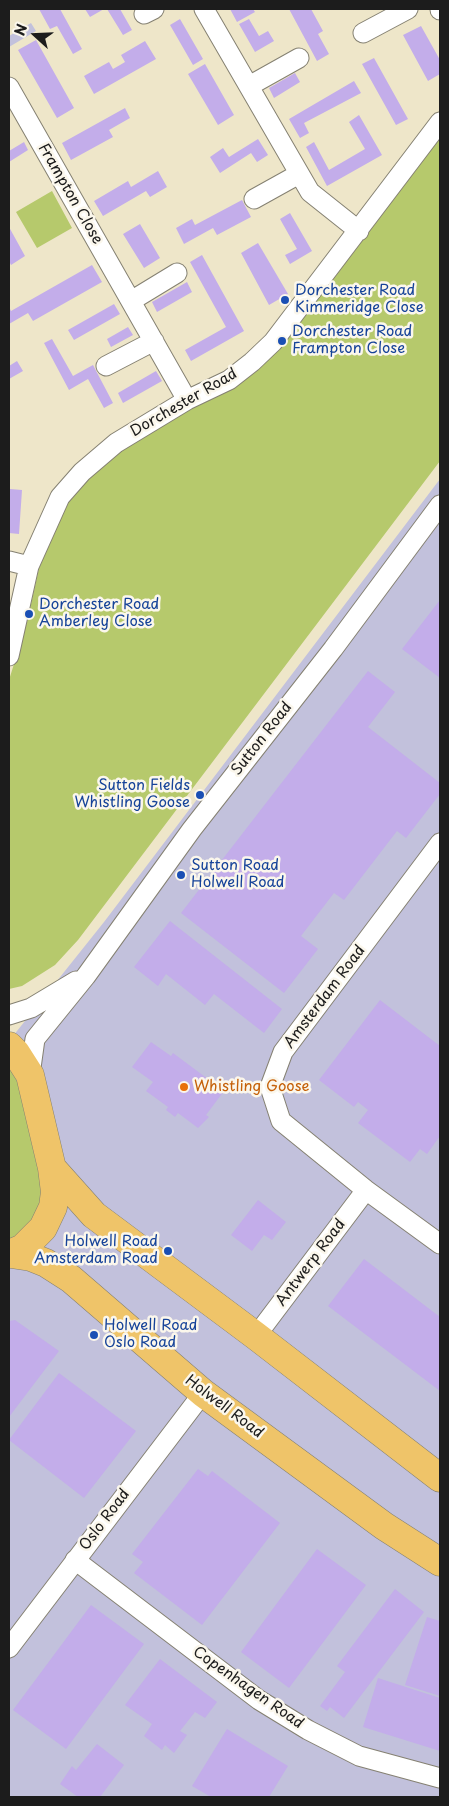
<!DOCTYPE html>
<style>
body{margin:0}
#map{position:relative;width:449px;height:1806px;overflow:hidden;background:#eee6c9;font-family:"Playpen Sans",sans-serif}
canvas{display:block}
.frame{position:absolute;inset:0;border:10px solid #1c1c1c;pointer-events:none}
.north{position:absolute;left:10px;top:10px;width:50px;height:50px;-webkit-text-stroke:4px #fbf7ec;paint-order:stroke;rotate:290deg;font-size:14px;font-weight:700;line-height:20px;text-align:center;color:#1c1c1c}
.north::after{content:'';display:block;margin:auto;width:18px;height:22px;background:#1c1c1c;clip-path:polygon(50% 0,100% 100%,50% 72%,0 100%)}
</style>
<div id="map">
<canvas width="449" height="1806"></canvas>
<div class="frame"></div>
<div class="north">N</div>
</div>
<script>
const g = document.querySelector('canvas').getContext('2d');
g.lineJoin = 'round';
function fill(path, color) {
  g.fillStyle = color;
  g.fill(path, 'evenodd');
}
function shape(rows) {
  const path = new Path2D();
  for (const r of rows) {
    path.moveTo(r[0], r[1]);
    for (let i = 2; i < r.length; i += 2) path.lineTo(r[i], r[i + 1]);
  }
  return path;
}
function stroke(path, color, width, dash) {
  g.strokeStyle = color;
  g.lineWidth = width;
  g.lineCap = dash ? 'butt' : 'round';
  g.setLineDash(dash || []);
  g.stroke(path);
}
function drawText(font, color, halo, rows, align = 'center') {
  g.font = font + ' "Playpen Sans",sans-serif';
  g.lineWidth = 5;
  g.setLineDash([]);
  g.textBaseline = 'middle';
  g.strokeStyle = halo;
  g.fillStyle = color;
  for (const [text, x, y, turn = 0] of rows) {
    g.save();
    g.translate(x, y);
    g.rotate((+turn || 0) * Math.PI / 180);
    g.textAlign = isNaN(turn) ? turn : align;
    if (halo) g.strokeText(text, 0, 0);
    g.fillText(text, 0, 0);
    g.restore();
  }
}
fill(shape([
 [31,23,36,31,9,47,9,36],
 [440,479,440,1797,9,1797,9,1243,12,1071,9,1041,104,922]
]), '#c2c1dc');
fill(shape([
 [440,132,440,461,78,940,55,965,22,986,9,989,9,680,27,622,43,550,73,491,112,452,230,386],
 [52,191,72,228,37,248,16,212],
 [9,1067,22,1090,45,1200,41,1217,9,1243]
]), '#b6c96c');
fill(shape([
 [39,9,60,9,82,49,73,54,57,26,50,29],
 [85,9,104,9,90,17],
 [107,9,120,9,132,30,123,35],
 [230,9,253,9,255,12,237,22],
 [289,9,311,9,323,31,318,34,329,54,317,61],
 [180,19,203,59,193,65,170,25],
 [249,19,259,36,268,31,274,41,255,52,239,24],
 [421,26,440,60,440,74,428,81,403,35],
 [36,40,74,108,57,118,18,50],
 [145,41,156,59,94,94,84,76,109,62,113,69,120,65,125,62,121,55],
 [374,58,408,119,396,125,362,64],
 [205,64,234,115,218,125,188,74],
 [295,73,300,82,274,98,269,88],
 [354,81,361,93,304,123,309,133,300,138,289,119],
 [125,108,130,118,109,130,113,137,71,160,62,143],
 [359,115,382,155,327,186,306,147,314,142,329,170,365,149,349,122],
 [258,139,268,155,257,162,251,153,220,173,210,157,223,148,229,157],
 [24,142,28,150,9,162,9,151],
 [158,171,167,187,150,197,146,191,103,216,94,201,128,181,131,187],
 [242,200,251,217,217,235,213,228,184,244,176,228,192,219,195,225],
 [290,213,312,251,290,264,285,255,297,249,280,219],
 [140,224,160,258,144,268,123,234],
 [9,227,25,256,11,265,9,261],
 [258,243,288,294,269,305,241,253],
 [202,255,244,331,191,361,185,350,226,327,190,262],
 [92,265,102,282,33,321,28,313,9,324,9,307,11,311],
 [187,282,192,292,157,312,152,302],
 [114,304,120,314,74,340,68,330],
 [128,327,133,335,111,347,107,339],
 [52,339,73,376,93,365,113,403,104,408,88,379,69,390,44,343],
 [17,361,23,371,9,379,9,366],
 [156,371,162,381,123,403,118,393],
 [10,489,22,490,19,534,9,533],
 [440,600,440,678,402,649],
 [368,671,395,692,368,727,440,783,440,794,406,838,397,831,344,900,334,893,301,936,318,949,284,993,181,913],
 [170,921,282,1009,264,1033,214,994,205,1005,166,974,158,986,134,967],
 [380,1000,440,1046,440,1136,427,1154,420,1149,410,1162,358,1123,368,1110,358,1102,354,1107,319,1080],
 [151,1042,171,1056,173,1053,224,1091,206,1115,209,1117,198,1128,178,1113,175,1117,166,1110,168,1107,146,1091,153,1082,132,1067],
 [258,1200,286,1222,272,1240,264,1235,252,1251,231,1235],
 [364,1259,440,1317,440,1391,328,1306],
 [15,1320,59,1351,9,1417,9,1321],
 [59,1373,136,1431,84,1498,9,1440],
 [198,1469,208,1476,212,1471,280,1523,202,1625,134,1573,143,1562,132,1554],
 [317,1549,366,1585,289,1688,241,1652],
 [395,1589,424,1612,344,1718,330,1707,327,1711,320,1706,345,1672,337,1666],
 [91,1605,144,1644,66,1749,13,1710],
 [427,1617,440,1621,440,1696,405,1685],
 [160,1659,217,1702,205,1718,195,1712,180,1731,187,1735,174,1753,165,1745,162,1750,144,1736,152,1724,125,1705],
 [378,1678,440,1698,440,1751,363,1727],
 [227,1729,288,1766,269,1797,211,1797,192,1786],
 [97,1744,124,1765,100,1797,78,1797,60,1784,72,1766,76,1770]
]), '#c3adea');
const minor = shape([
 [204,9,310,192,359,231],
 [440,9,440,10],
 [144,14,154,9],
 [363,33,408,9],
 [249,86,299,58],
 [9,87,187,400],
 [254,199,299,174],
 [131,301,177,273],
 [106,366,154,341],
 [9,561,29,566],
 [9,656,29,566,60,497,82,472,116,443,187,400,229,380,252,362,273,342,440,122],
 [440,843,283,1052,270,1087,281,1121,366,1190,440,1244],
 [9,1015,31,1008,76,981],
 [30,1075,35,1039,86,976,192,829,333,649,440,505],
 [256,1336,366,1190],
 [75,1560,259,1700,308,1730,359,1756,440,1778],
 [9,1648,203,1393]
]);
const highway = shape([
 [9,1046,16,1053,30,1075,52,1168,55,1192,53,1207,43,1228,23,1248,9,1254],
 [52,1168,94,1215,256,1336,440,1478],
 [11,1254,31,1257,46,1263,71,1279,203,1393,384,1526,440,1562]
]);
stroke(minor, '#858172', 21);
stroke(highway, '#858172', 29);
stroke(minor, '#fff', 19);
stroke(highway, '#efc469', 28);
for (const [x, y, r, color] of [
 [285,300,5,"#1a4fb4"],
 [282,341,5,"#1a4fb4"],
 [29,614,5,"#1a4fb4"],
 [200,795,5,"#1a4fb4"],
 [181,875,5,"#1a4fb4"],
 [184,1087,5,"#e8710a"],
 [168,1251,5,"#1a4fb4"],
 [94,1335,5,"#1a4fb4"]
]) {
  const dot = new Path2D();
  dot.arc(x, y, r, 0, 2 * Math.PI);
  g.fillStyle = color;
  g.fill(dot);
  stroke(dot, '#fbf7ec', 2);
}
drawText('15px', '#1c1c1c', '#fbf7ec', [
 ["Frampton Close",70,194,60],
 ["Dorchester Road",184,403,-30],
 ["Sutton Road",262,739,-52],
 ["Amsterdam Road",325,997,-53],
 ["Antwerp Road",311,1263,-53],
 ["Holwell Road",224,1407,37],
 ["Oslo Road",105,1520,-53],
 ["Copenhagen Road",248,1688,35]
]);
drawText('15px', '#164399', '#fbf7ec', [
 ["Dorchester Road",295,291],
 ["Kimmeridge Close",295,308],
 ["Dorchester Road",292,332],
 ["Frampton Close",292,349],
 ["Dorchester Road",39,605],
 ["Amberley Close",39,622],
 ["Sutton Fields",190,786,"right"],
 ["Whistling Goose",190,803,"right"],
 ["Sutton Road",191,866],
 ["Holwell Road",191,883],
 ["Holwell Road",158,1242,"right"],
 ["Amsterdam Road",158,1259,"right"],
 ["Holwell Road",104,1326],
 ["Oslo Road",104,1343]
], 'left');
drawText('15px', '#c56008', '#fbf7ec', [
 ["Whistling Goose",194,1087]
], 'left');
</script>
